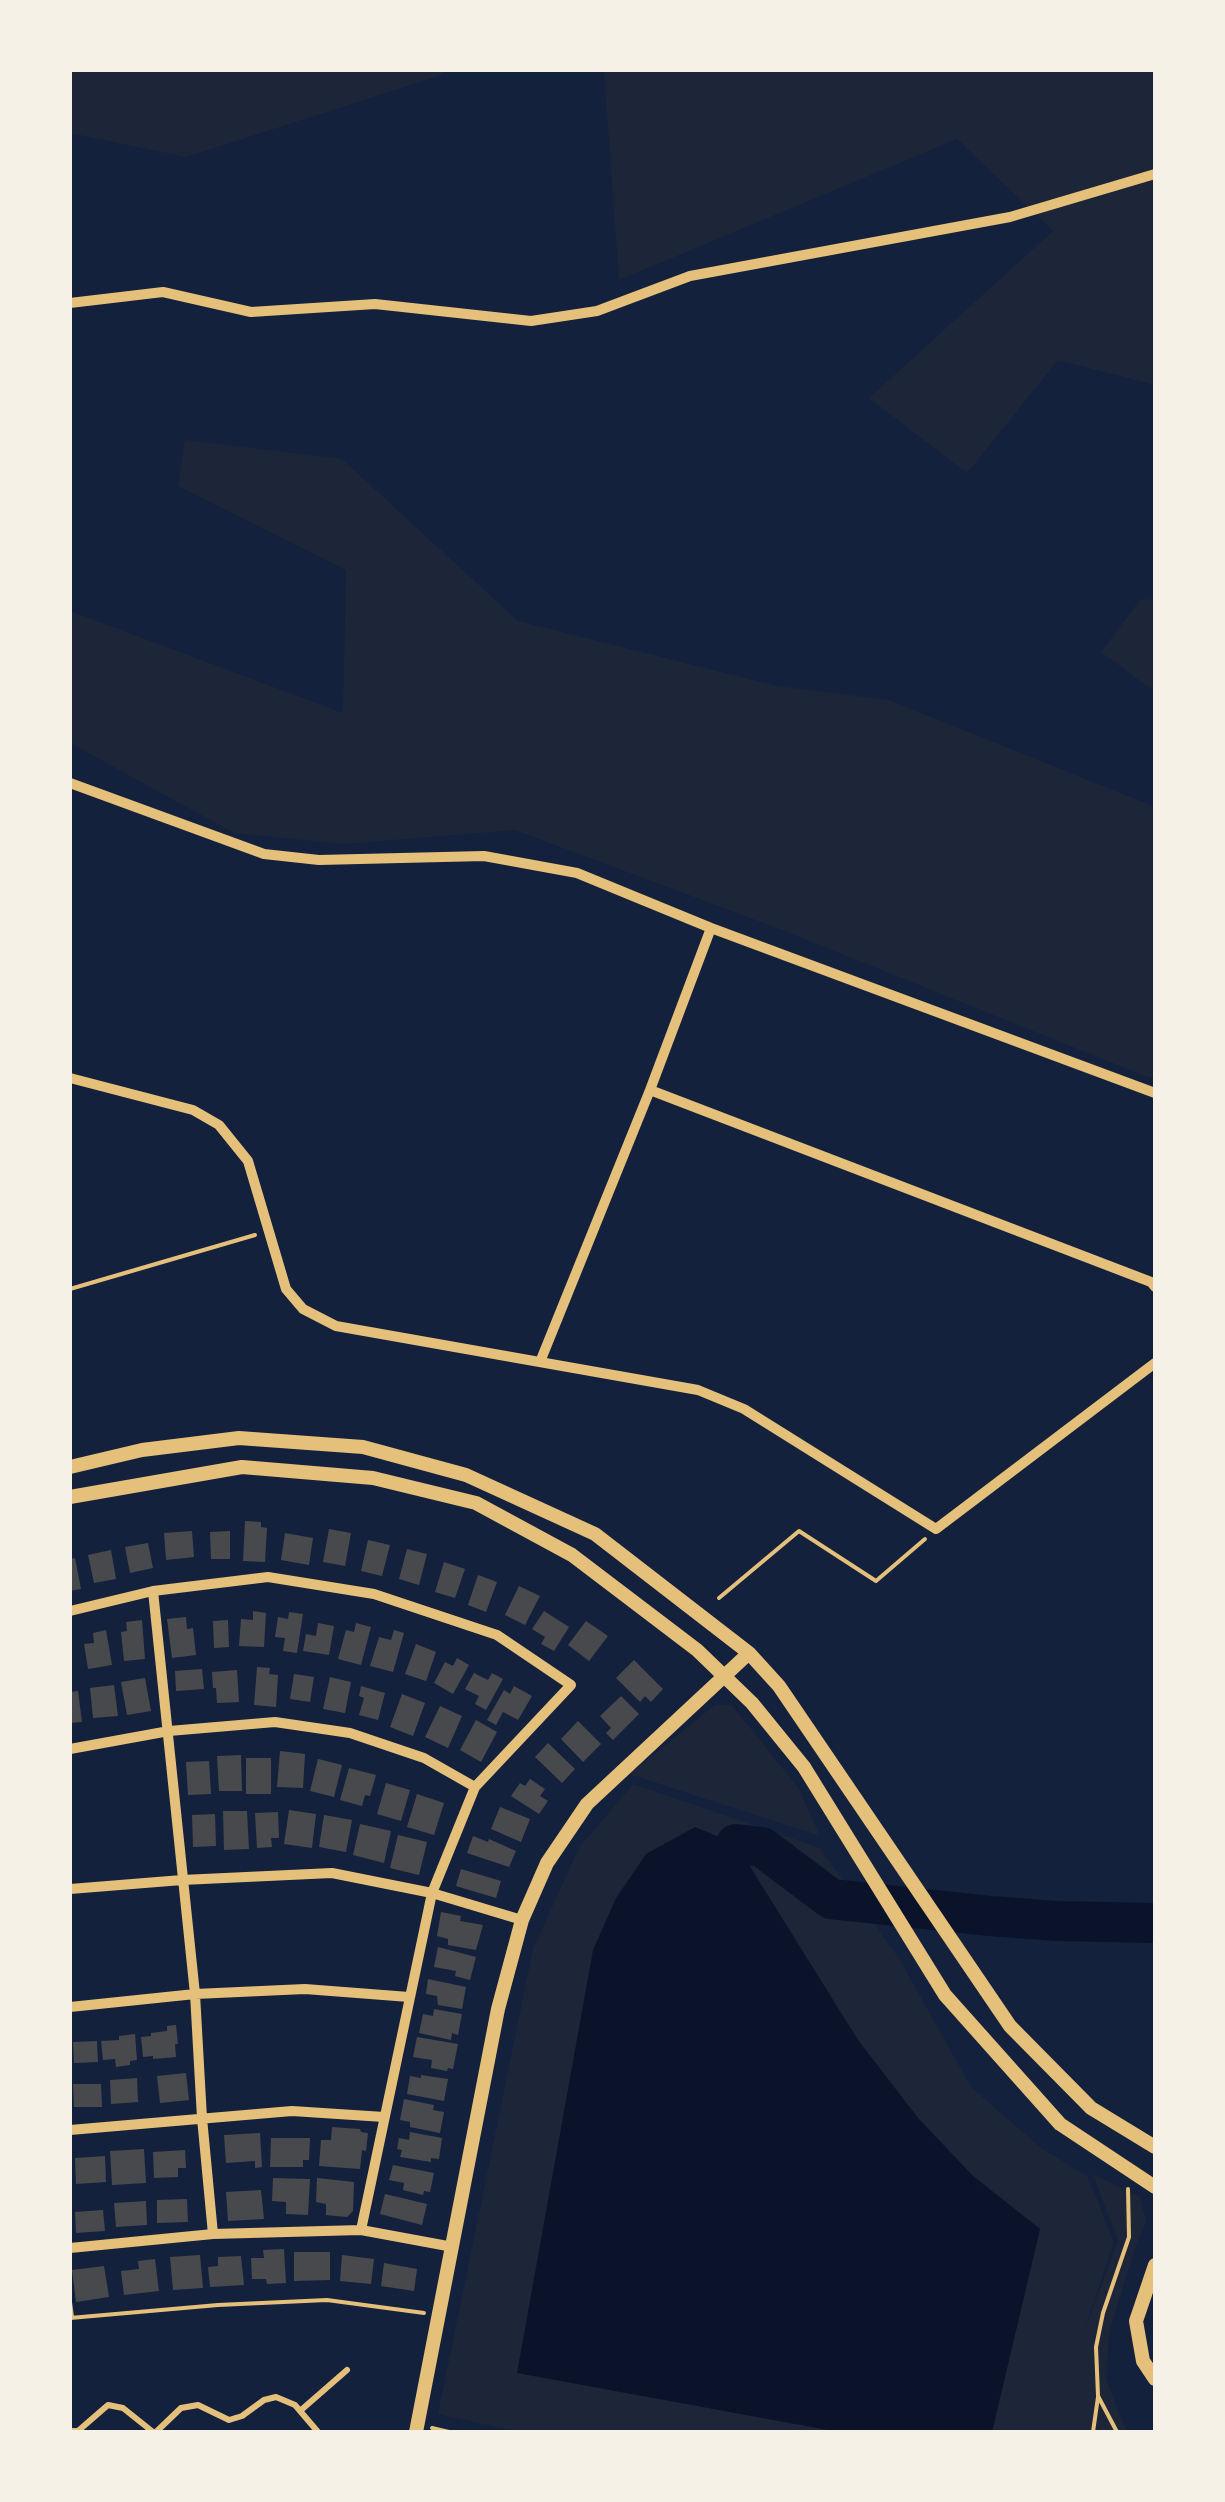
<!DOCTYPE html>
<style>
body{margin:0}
#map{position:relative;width:1225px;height:2502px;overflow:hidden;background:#14213d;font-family:"PT Sans Narrow",sans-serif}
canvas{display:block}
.frame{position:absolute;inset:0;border:72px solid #f6f1e7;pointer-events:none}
</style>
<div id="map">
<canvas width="1225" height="2502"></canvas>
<div class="frame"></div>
</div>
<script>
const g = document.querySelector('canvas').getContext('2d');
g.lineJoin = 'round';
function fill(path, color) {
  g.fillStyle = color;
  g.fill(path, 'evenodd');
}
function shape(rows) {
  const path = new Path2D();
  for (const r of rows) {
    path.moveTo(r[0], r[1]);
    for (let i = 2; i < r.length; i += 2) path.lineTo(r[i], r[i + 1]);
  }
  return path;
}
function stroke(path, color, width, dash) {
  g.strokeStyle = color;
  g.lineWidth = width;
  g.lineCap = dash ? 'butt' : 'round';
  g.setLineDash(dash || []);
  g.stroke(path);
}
fill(shape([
 [70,70,445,70,442,75,186,157,70,133],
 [604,70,1155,70,1155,385,1058,360,967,473,869,398,1053,231,957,139,619,280],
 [185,440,342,459,518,621,777,686,889,700,1155,807,1155,1074,1150,1078,777,928,515,830,344,844,234,833,70,743,70,611,343,713,346,570,178,486],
 [1155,599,1155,692,1101,652,1140,600],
 [715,1705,732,1705,799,1789,820,1836,629,1774],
 [633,1784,820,1848,900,1960,971,2087,1040,2147,1088,2177,1114,2243,1083,2334,1118,2241,1093,2174,1140,2197,1146,2222,1135,2247,1109,2333,1106,2379,1124,2426,1129,2432,992,2432,1040,2229,972,2175,918,2118,858,2040,517,2372,839,2432,521,2432,438,2414,533,1949,579,1848]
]), '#1d2539');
fill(shape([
 [695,1827,736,1844,858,2040,918,2118,973,2176,1040,2229,992,2432,839,2432,517,2373,593,1950,616,1898,646,1854]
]), '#0b132b');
stroke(shape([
 [736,1844,762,1847,831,1899,990,1916,1057,1921,1155,1923]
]), '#0b132b', 40);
fill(shape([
 [245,1521,261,1522,261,1527,267,1528,265,1562,243,1561],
 [329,1529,351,1533,345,1566,323,1562],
 [192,1531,194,1557,166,1560,164,1533],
 [230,1531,230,1559,211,1559,210,1532],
 [285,1533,313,1538,309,1565,281,1560],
 [368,1540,390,1545,382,1576,361,1571],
 [148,1543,153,1568,130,1573,125,1547],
 [407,1549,427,1554,419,1585,399,1579],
 [111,1550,116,1579,94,1583,88,1555],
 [75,1558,81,1589,70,1591,70,1559],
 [444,1562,465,1569,455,1598,435,1592],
 [478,1575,497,1582,486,1612,468,1605],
 [519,1586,540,1596,525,1625,505,1615],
 [253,1611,266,1613,264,1647,239,1646,241,1619,253,1620],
 [544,1611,569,1627,554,1651,541,1644,545,1637,532,1629],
 [289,1612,303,1614,297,1653,283,1651,285,1638,275,1637,278,1617,288,1619],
 [186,1617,187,1629,193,1628,196,1655,172,1658,167,1619],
 [142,1620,145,1659,124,1661,121,1632,127,1631,126,1622],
 [228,1620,229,1647,214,1648,213,1621],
 [586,1621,608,1636,589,1661,568,1645],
 [318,1623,334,1626,329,1655,303,1651,306,1634,316,1636],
 [356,1623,371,1627,361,1665,338,1659,346,1630,354,1632],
 [106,1630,112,1665,88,1669,84,1644,94,1643,93,1633],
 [394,1630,404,1633,393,1672,370,1666,379,1637,391,1640],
 [416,1644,436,1652,426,1681,405,1674],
 [457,1658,469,1665,453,1694,434,1683,445,1662,453,1666],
 [634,1660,663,1689,651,1702,645,1696,640,1702,616,1678],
 [257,1667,270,1668,269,1674,278,1675,276,1707,254,1705],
 [202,1669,204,1689,176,1691,175,1671],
 [237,1670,239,1702,217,1703,216,1688,213,1688,212,1672],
 [474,1673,488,1680,492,1673,503,1679,486,1710,475,1704,479,1696,465,1689],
 [294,1674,314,1677,310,1702,290,1699],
 [330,1677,351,1682,345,1713,323,1709],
 [145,1678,151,1711,127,1715,121,1682],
 [114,1685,118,1716,93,1718,90,1688],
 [361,1686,385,1693,378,1720,359,1715,364,1698,359,1696],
 [514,1686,532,1696,518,1720,503,1712,496,1725,487,1720,504,1690,510,1694],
 [78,1691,82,1722,70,1723,70,1692],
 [402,1694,425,1703,413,1736,390,1727],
 [621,1696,639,1714,613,1740,606,1733,611,1728,600,1716],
 [440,1706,462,1716,448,1748,425,1737],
 [476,1720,497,1732,481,1762,460,1750],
 [578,1721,601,1744,583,1762,561,1739],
 [548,1743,575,1769,562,1783,535,1757],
 [280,1751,305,1754,303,1788,277,1787],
 [241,1755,242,1791,219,1791,217,1756],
 [246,1758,271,1758,271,1794,246,1794],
 [318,1759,342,1765,334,1797,310,1791],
 [209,1761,211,1794,188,1795,186,1762],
 [349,1768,376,1775,370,1796,365,1795,362,1806,340,1800],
 [530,1779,545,1789,540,1796,548,1801,539,1814,511,1796,520,1783,525,1786],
 [386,1783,410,1790,401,1821,377,1814],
 [417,1794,444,1803,434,1835,407,1827],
 [500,1807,530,1819,521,1842,491,1829],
 [289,1810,316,1814,312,1848,284,1844],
 [223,1811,247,1811,249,1849,224,1850],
 [278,1812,279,1838,271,1838,272,1847,257,1848,255,1813],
 [215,1814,216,1846,193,1847,192,1815],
 [324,1815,352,1820,346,1852,319,1847],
 [360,1824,391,1831,384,1863,353,1855],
 [398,1835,427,1842,419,1875,390,1868],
 [473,1836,488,1842,489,1839,516,1851,509,1867,467,1853],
 [461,1869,501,1881,496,1898,456,1886],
 [441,1912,461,1916,460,1921,483,1925,476,1950,448,1945,448,1939,437,1936],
 [438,1947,476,1957,470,1980,455,1976,456,1971,434,1967],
 [428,1979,466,1987,462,2009,438,2005,437,1996,426,1994],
 [434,2009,462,2014,458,2035,452,2033,451,2040,419,2033,423,2014,433,2016],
 [176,2025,178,2044,175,2044,176,2057,153,2059,153,2056,143,2057,141,2037,151,2036,151,2033,167,2031,167,2026],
 [135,2034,137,2060,130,2061,130,2065,116,2067,115,2059,103,2060,101,2041,119,2040,119,2036],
 [417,2037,458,2044,453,2069,448,2068,447,2071,431,2068,432,2060,413,2057],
 [97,2041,98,2062,74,2063,73,2042],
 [186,2073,189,2100,160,2103,157,2076],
 [421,2075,448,2079,444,2101,407,2094,410,2076,421,2078],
 [137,2078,138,2102,111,2104,110,2080],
 [73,2084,101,2084,102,2107,74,2107],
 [404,2099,434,2105,433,2110,444,2112,440,2133,410,2127,410,2122,400,2120],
 [332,2127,360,2129,361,2132,368,2133,366,2151,362,2150,360,2169,319,2166,321,2140,331,2140],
 [410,2132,442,2138,439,2159,431,2158,431,2162,400,2157,402,2150,397,2149,399,2138,409,2140],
 [260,2133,262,2167,255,2168,255,2161,226,2163,224,2135],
 [271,2138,310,2138,309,2160,303,2160,303,2167,270,2167],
 [144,2149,146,2183,112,2185,110,2151],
 [185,2150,186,2168,178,2168,178,2177,154,2178,153,2152],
 [105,2156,106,2182,76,2184,75,2158],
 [393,2165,434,2173,430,2192,424,2191,423,2195,403,2190,404,2183,389,2180],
 [273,2178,310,2179,308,2215,286,2214,286,2202,272,2201],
 [317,2178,354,2182,353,2211,347,2217,326,2215,326,2204,316,2202],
 [261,2190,264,2219,228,2221,226,2192],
 [385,2194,427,2204,422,2225,380,2214],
 [187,2199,188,2222,157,2223,157,2200],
 [146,2201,147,2225,116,2227,114,2203],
 [103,2210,105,2231,76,2233,75,2212],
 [284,2249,286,2283,267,2284,266,2279,252,2279,251,2258,264,2258,263,2250],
 [294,2252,330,2252,330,2280,294,2281],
 [200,2255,203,2288,173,2290,170,2257],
 [342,2255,374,2259,371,2284,340,2281],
 [241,2256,244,2285,210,2287,208,2267,218,2266,218,2257],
 [155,2259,159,2291,124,2295,121,2271,139,2269,138,2261],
 [384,2263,417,2269,414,2291,381,2286],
 [104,2266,109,2297,76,2302,72,2270]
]), '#48494c');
stroke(shape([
 [70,1289,255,1235],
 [719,1598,799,1531,876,1581,925,1539],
 [70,2302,72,2317],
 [70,2318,218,2305,327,2300,424,2313],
 [432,2428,449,2432],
 [1093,2432,1098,2397],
 [1117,2432,1098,2396,1096,2347,1103,2313,1129,2237,1128,2189]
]), '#e5c07b', 4);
stroke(shape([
 [300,2411,347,2370],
 [70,2431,78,2431,108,2405,123,2408,153,2432],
 [156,2432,181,2408,198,2405,229,2420,242,2416,264,2400,276,2397,295,2405,318,2432]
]), '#e5c07b', 6);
stroke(shape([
 [70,303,163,292,251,312,375,304,531,321,597,311,690,276,1010,217,1155,174],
 [70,783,264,854,319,860,484,856,577,873,711,928,1155,1093],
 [70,1078,193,1110,219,1125,248,1161,286,1289,303,1309,336,1326,698,1390,744,1409,936,1529,1155,1363],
 [650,1090,1151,1282,1155,1287],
 [540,1362,650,1090,711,928],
 [153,1591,195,1994,202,2118,213,2234],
 [70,1611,153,1591,268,1577,374,1594,497,1635,571,1685,475,1787,432,1893,361,2230],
 [70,1749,169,1731,275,1722,350,1733,424,1758,475,1787],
 [70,1889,182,1880,332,1873,432,1893,522,1920],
 [70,2007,195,1994,305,1989,409,1997],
 [70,2130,292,2111,384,2117],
 [70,2248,213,2234,361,2230,453,2247]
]), '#e5c07b', 10);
stroke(shape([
 [70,1467,142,1450,239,1438,363,1447,466,1475,595,1534,749,1653,779,1686,1010,2026,1091,2108,1155,2147],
 [70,1497,242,1467,373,1478,476,1503,572,1555,697,1650,752,1703,804,1767,945,1995,1060,2124,1155,2187],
 [1155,2265,1136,2321,1143,2361,1155,2379],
 [416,2432,498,2009,522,1920,547,1863,587,1804,749,1653]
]), '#e5c07b', 14);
</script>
